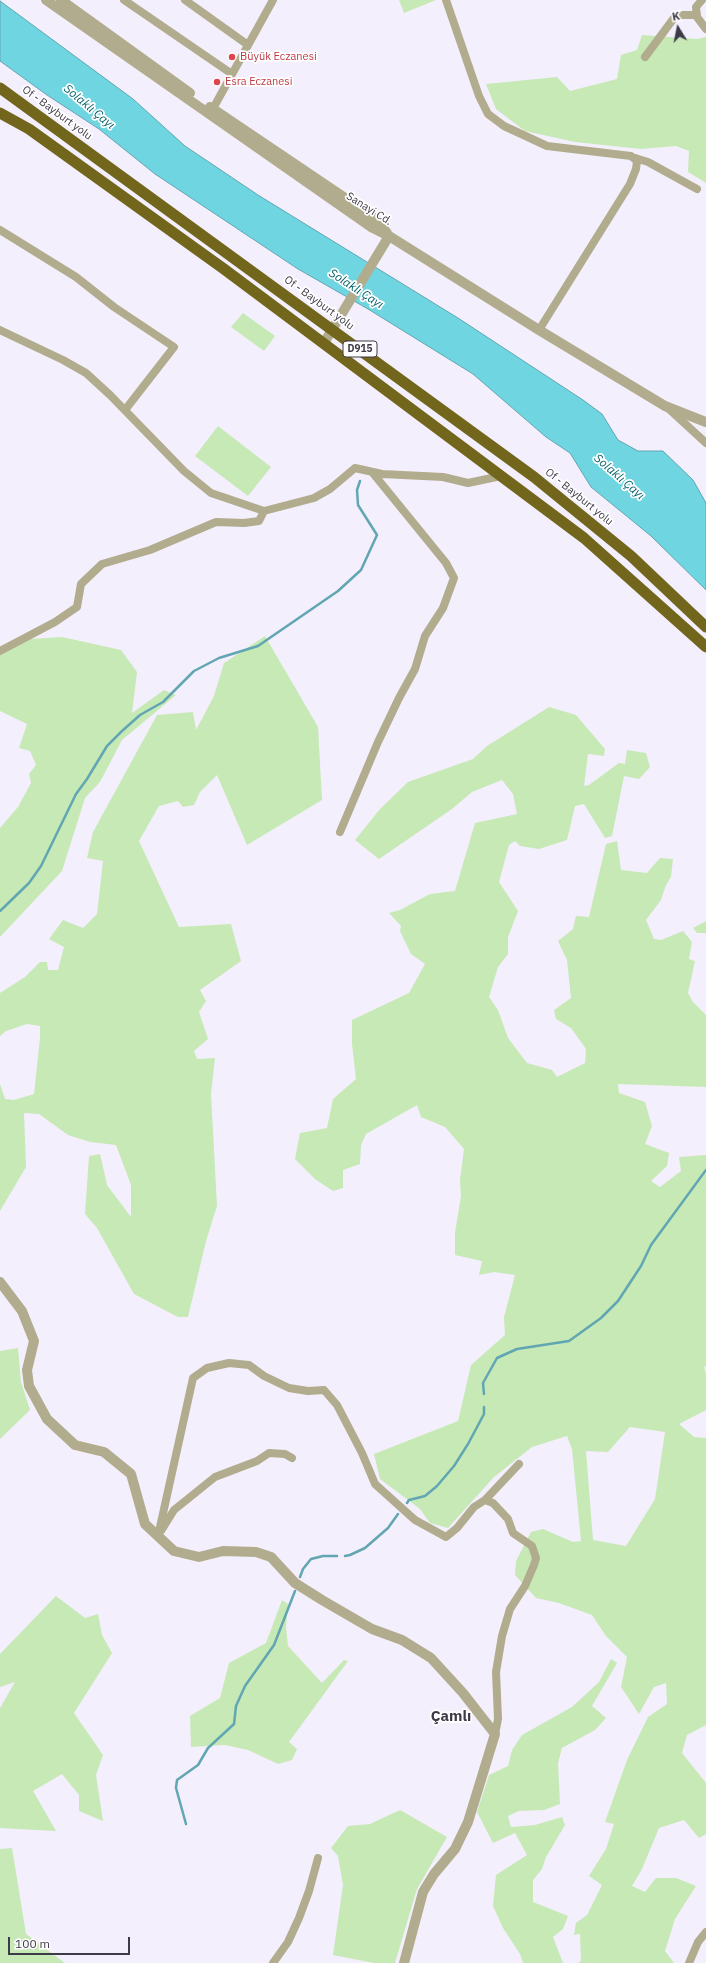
<!DOCTYPE html>
<meta charset="utf-8">
<style>
body{margin:0}
#map{position:relative;width:706px;height:1963px;overflow:hidden;background:#f4effc;font-family:"IBM Plex Sans",sans-serif}
canvas{display:block}
.north{position:absolute;left:658px;top:8px;width:40px;height:40px;-webkit-text-stroke:3px #fff;paint-order:stroke;rotate:350deg;font-size:11px;font-weight:700;line-height:16px;text-align:center;color:#3f3a47}
.north::after{content:'';display:block;margin:auto;width:14px;height:18px;background:#3f3a47;clip-path:polygon(50% 0,100% 100%,50% 72%,0 100%)}
.scale{position:absolute;left:8px;top:1937px;width:122px;height:18px;box-sizing:border-box;border:2px solid #3f3a47;border-top:0;padding-left:5px;font-size:12px;line-height:14px;white-space:nowrap;color:#3f3a47;-webkit-text-stroke:3px #fff;paint-order:stroke}
</style>
<div id="map">
<canvas width="706" height="1963"></canvas>
<div class="north">K</div>
<div class="scale">100 m</div>
</div>
<script>
const g = document.querySelector('canvas').getContext('2d');
g.lineJoin = 'round';
function fill(path, color) {
  g.fillStyle = color;
  g.fill(path, 'evenodd');
}
function shape(rows) {
  const path = new Path2D();
  for (const r of rows) {
    path.moveTo(r[0], r[1]);
    for (let i = 2; i < r.length; i += 2) path.lineTo(r[i], r[i + 1]);
  }
  return path;
}
function stroke(path, color, width, dash) {
  g.strokeStyle = color;
  g.lineWidth = width;
  g.lineCap = dash ? 'butt' : 'round';
  g.setLineDash(dash || []);
  g.stroke(path);
}
function drawText(font, color, halo, rows, align = 'center') {
  g.font = font + ' "IBM Plex Sans",sans-serif';
  g.lineWidth = 3.5;
  g.setLineDash([]);
  g.textBaseline = 'middle';
  g.strokeStyle = halo;
  g.fillStyle = color;
  for (const [text, x, y, turn = 0] of rows) {
    g.save();
    g.translate(x, y);
    g.rotate((+turn || 0) * Math.PI / 180);
    g.textAlign = isNaN(turn) ? turn : align;
    if (halo) g.strokeText(text, 0, 0);
    g.fillText(text, 0, 0);
    g.restore();
  }
}
fill(shape([
 [399,0,436,0,404,13],
 [642,35,697,39,706,37,706,183,688,172,689,151,676,146,641,149,575,142,525,131,496,109,486,84,557,77,570,91,617,79,621,55,637,50],
 [243,313,275,336,264,351,231,327],
 [218,426,271,467,248,496,195,456],
 [265,636,318,727,322,800,247,845,217,775,200,792,194,805,183,807,178,801,159,806,139,841,179,927,231,924,241,961,200,990,206,1001,199,1012,208,1039,194,1051,197,1059,215,1058,211,1094,217,1206,206,1241,188,1317,178,1317,134,1294,97,1228,85,1214,89,1156,100,1154,107,1185,131,1217,131,1185,116,1145,90,1142,68,1135,39,1114,24,1113,26,1167,0,1211,0,1084,5,1099,14,1100,34,1094,40,1038,40,1026,27,1024,6,1031,0,1036,0,993,25,977,40,962,47,962,48,970,58,970,64,947,49,939,63,920,83,928,97,914,103,861,87,858,93,832,157,715,193,712,196,730,214,696,224,663],
 [62,637,121,650,137,672,132,713,164,690,176,695,122,740,100,782,85,798,62,871,0,937,0,828,18,807,31,783,29,774,36,765,30,751,19,748,27,724,0,711,0,655,30,639],
 [549,707,576,715,605,749,604,756,588,754,584,786,589,785,619,763,625,764,627,750,646,753,650,767,639,779,624,776,612,836,605,838,584,804,575,806,567,840,539,849,520,846,515,841,509,845,499,882,518,911,508,937,508,954,498,967,489,997,498,1010,508,1038,527,1063,552,1070,557,1077,585,1063,586,1049,571,1028,556,1019,554,1010,571,998,567,960,558,941,573,929,576,916,589,917,606,844,617,841,621,870,647,873,660,858,673,859,671,877,666,885,661,900,646,920,654,939,661,940,683,931,692,942,689,959,695,961,688,993,693,1002,706,1015,706,1087,618,1084,619,1093,645,1102,652,1126,645,1144,669,1153,667,1166,651,1181,660,1187,681,1171,679,1157,706,1155,706,1366,704,1367,706,1374,706,1410,679,1424,694,1437,706,1438,706,1725,687,1735,682,1753,706,1783,706,1834,699,1838,684,1820,659,1828,642,1869,632,1886,645,1892,656,1878,676,1878,696,1886,675,1919,665,1951,674,1963,578,1963,581,1961,580,1934,574,1935,576,1923,587,1915,602,1885,589,1876,606,1849,614,1824,605,1822,627,1760,648,1717,667,1704,666,1683,654,1687,639,1714,621,1687,627,1657,606,1636,592,1615,559,1603,536,1598,515,1575,516,1561,531,1532,543,1529,573,1542,581,1541,572,1449,567,1436,532,1447,494,1477,448,1528,430,1523,420,1509,380,1479,374,1454,458,1421,471,1365,505,1335,504,1317,515,1275,494,1272,479,1275,482,1261,455,1255,455,1233,461,1196,460,1180,464,1149,445,1127,421,1117,417,1105,366,1134,361,1145,360,1164,343,1170,343,1188,333,1191,315,1179,295,1159,300,1133,327,1128,333,1099,356,1079,352,1044,352,1020,409,993,425,964,411,954,400,931,401,926,389,913,400,910,430,894,455,891,475,823,517,814,513,794,502,780,472,792,452,809,379,859,355,840,380,809,408,782,473,759,487,746],
 [630,1427,665,1432,655,1499,626,1546,593,1540,586,1451,608,1452],
 [706,921,706,933,697,933,693,928],
 [18,1348,21,1382,30,1410,0,1439,0,1351],
 [56,1596,85,1618,98,1614,102,1635,112,1653,74,1713,103,1755,96,1775,103,1821,79,1811,79,1795,62,1774,33,1791,56,1831,0,1828,0,1708,15,1682,0,1687,0,1654],
 [282,1600,288,1604,286,1627,288,1646,322,1683,344,1660,348,1661,289,1742,297,1749,292,1760,278,1764,248,1750,225,1745,191,1747,190,1716,220,1698,229,1663,266,1643],
 [611,1659,617,1663,592,1706,606,1718,595,1730,562,1748,558,1763,560,1804,544,1810,519,1811,508,1816,511,1827,535,1825,562,1817,565,1825,546,1857,542,1869,533,1880,533,1902,568,1916,563,1929,553,1937,563,1963,523,1963,520,1954,503,1928,493,1906,496,1875,527,1855,515,1833,493,1843,477,1812,489,1775,508,1766,512,1750,522,1735,572,1707,599,1682],
 [400,1810,447,1837,417,1889,395,1963,374,1963,333,1955,343,1885,338,1856,331,1848,348,1826,370,1824],
 [12,1848,26,1934,65,1963,0,1963,0,1849]
]), '#c6e9b6');
const water = shape([
 [0,1,133,99,185,146,258,195,458,318,583,400,602,414,618,440,638,451,663,451,693,480,706,503,706,590,651,536,591,487,570,453,546,437,473,374,368,309,298,269,155,174,99,129,47,95,0,61,0,1]
]);
fill(water, '#6fd5e0');
stroke(water, '#61a6b2', 1);
stroke(shape([
 [0,911,29,883,41,866,76,794,87,779,107,746,122,731,140,715,163,702,194,671,219,658,258,646,338,591,361,570,377,535,358,505,357,490,360,481],
 [484,1394,483,1383,497,1358,517,1349,569,1341,601,1318,618,1301,641,1266,651,1245,706,1170],
 [407,1503,409,1500,425,1496,437,1486,454,1466,468,1444,484,1414,484,1407],
 [345,1556,350,1555,365,1548,388,1528,398,1514],
 [300,1577,303,1569,311,1559,323,1556,337,1556],
 [186,1824,176,1788,177,1780,198,1765,208,1748,234,1724,236,1706,245,1686,274,1645,295,1591]
]), '#61a6b2', 2.5);
stroke(shape([
 [124,0,232,74],
 [185,0,248,45],
 [446,0,479,96,488,114,504,126,547,146,631,156,637,161,636,169,630,184,539,330],
 [702,0,696,7,697,17,706,29],
 [645,57,674,18,683,15,697,15],
 [210,114,273,0],
 [632,157,648,162,697,189],
 [0,230,76,277,114,307,174,347,125,410],
 [0,330,63,360,86,373,110,395,184,471,211,493,264,511],
 [669,409,706,443],
 [0,651,55,622,77,607,81,584,102,564,150,550,216,522,244,523,259,521,264,511,314,498,330,489,355,468,382,474,443,477,468,483,501,476],
 [340,832,378,742,399,698,415,669,425,636,443,608,454,578,446,563,372,472],
 [485,1500,519,1464],
 [161,1531,174,1510,215,1477,257,1461,269,1453,285,1454,292,1458],
 [158,1536,193,1378,207,1368,229,1363,249,1365,264,1376,289,1388,308,1391,324,1390,337,1405,362,1453,375,1484,415,1520,446,1537,457,1528,474,1507,485,1500,493,1503,508,1519,513,1533,532,1546,536,1558,534,1565,525,1586,510,1609,502,1636,496,1672,498,1719,495,1734],
 [273,1963,288,1942,299,1918,309,1891,318,1858],
 [689,1963,698,1942,706,1932]
]), '#b1ac8d', 8);
stroke(shape([
 [46,0,371,227,389,236,539,330,665,406,706,422],
 [61,0,190,93],
 [210,107,376,219,387,233],
 [324,343,389,236],
 [0,1282,22,1311,34,1341,27,1370,29,1386,47,1419,75,1445,104,1452,131,1474,145,1524,174,1551,199,1557,223,1551,256,1552,271,1557,295,1583,322,1600,372,1629,402,1640,431,1658,463,1693,495,1734,468,1822,455,1849,434,1874,423,1892,404,1963]
]), '#b1ac8d', 10);
stroke(shape([
 [0,88,534,477,631,556,706,627],
 [0,113,29,129,224,269,584,538,706,647]
]), '#72661d', 11);
for (const [x, y, r, color] of [
 [232,57,4,"#e0444e"],
 [217,82,4,"#e0444e"]
]) {
  const dot = new Path2D();
  dot.arc(x, y, r, 0, 2 * Math.PI);
  g.fillStyle = color;
  g.fill(dot);
  stroke(dot, '#fff', 1.5);
}
for (const [x, y, w] of [
 [360,349,34]
]) {
  const box = new Path2D();
  box.roundRect(x - w / 2, y - 8, w, 16, 3);
  g.fillStyle = '#fff';
  g.fill(box);
  stroke(box, '#3f3a47', 1);
}
drawText('bold 10px', '#3f3a47', null, [
 ["D915",360,349]
]);
drawText('11px', '#be3a42', '#fff', [
 ["Büyük Eczanesi",240,57],
 ["Esra Eczanesi",225,82]
], 'left');
drawText('11px', '#3f3a47', '#fff', [
 ["Of - Bayburt yolu",57,113,36],
 ["Sanayi Cd.",369,209,32],
 ["Of - Bayburt yolu",319,303,36],
 ["Of - Bayburt yolu",579,497,39]
]);
drawText('italic 12px', '#036169', '#fff', [
 ["Solaklı Çayı",89,107,40],
 ["Solaklı Çayı",356,289,33],
 ["Solaklı Çayı",619,477,41]
]);
drawText('bold 15px', '#3f3a47', '#fff', [
 ["Çamlı",451,1717]
]);
</script>
